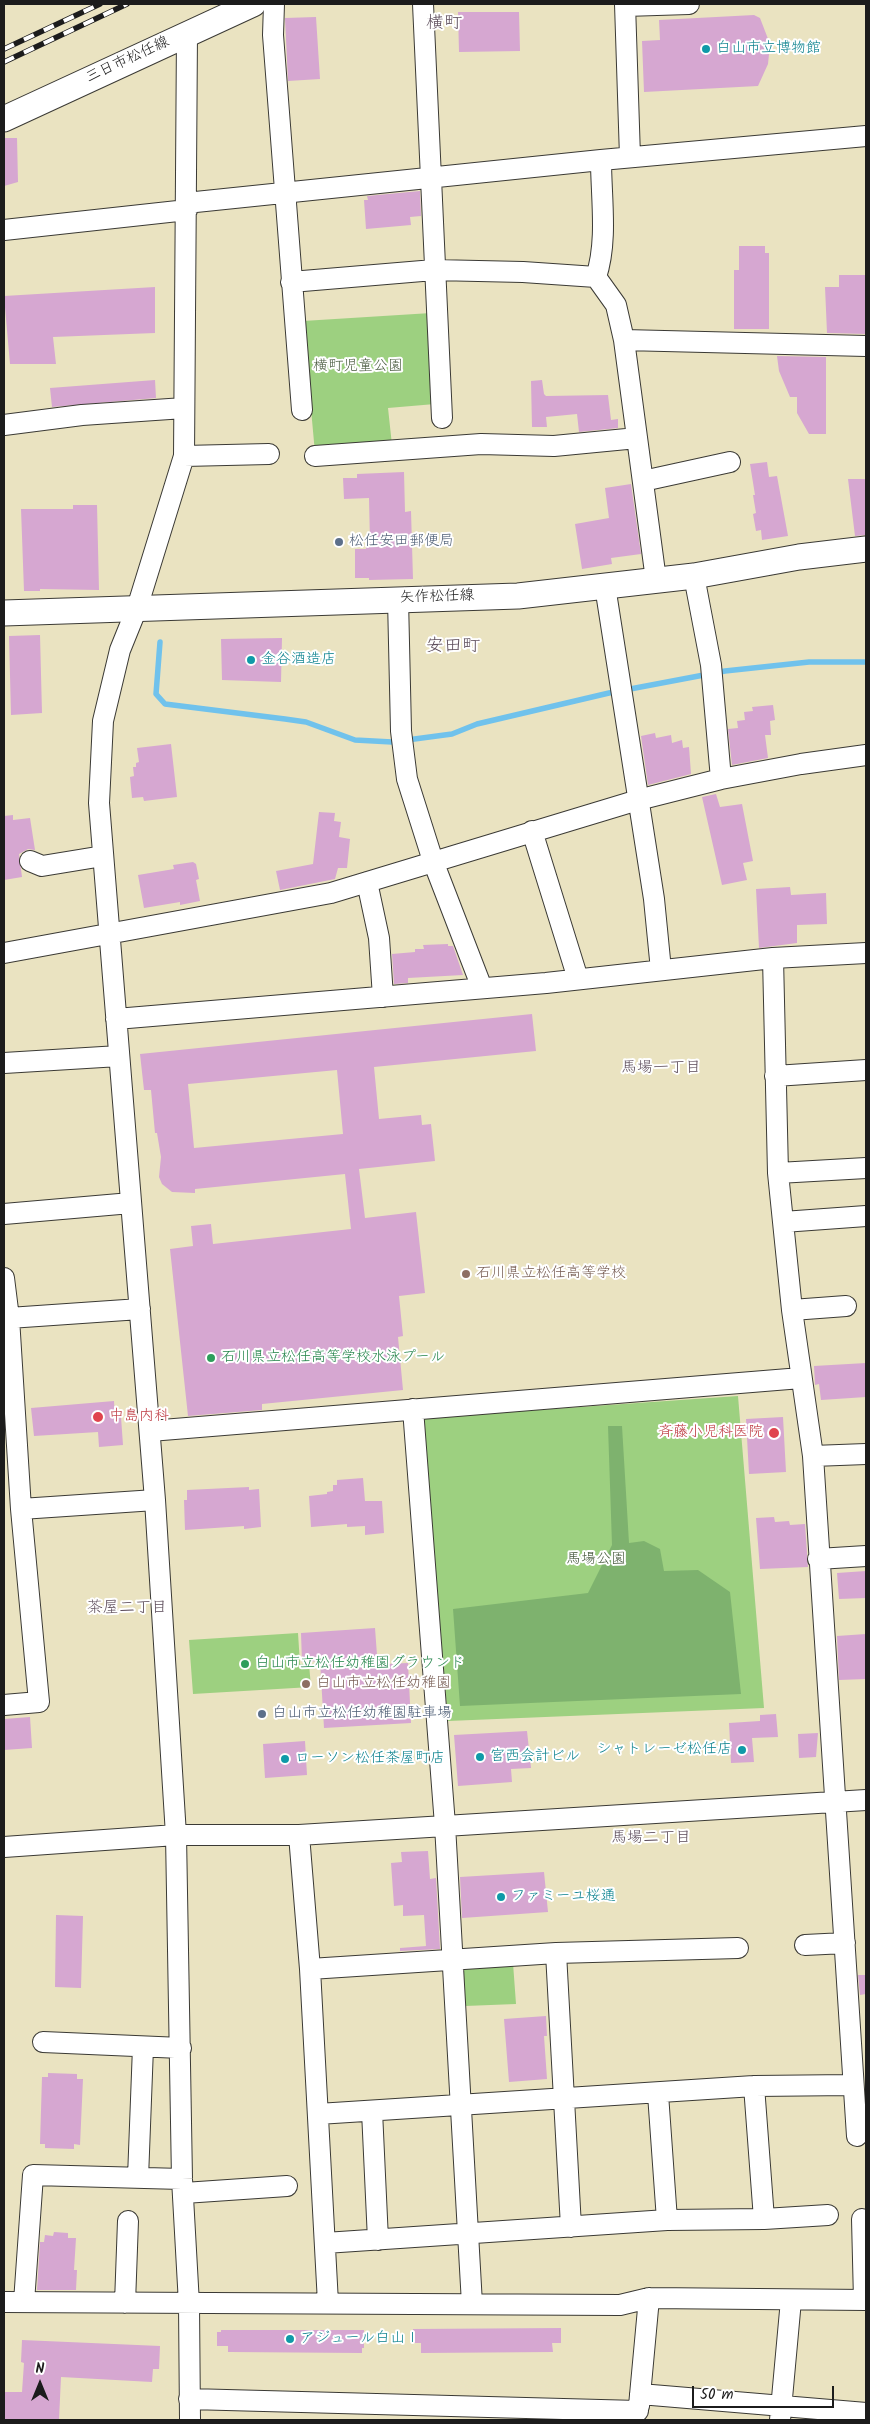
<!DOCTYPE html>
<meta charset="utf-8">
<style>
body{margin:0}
#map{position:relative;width:870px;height:2424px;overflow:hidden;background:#eae3c1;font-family:Kalam,sans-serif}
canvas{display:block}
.frame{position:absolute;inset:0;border:5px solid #1c1c1c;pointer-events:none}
.north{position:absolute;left:15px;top:2359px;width:50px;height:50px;-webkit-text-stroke:4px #fff;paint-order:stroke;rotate:0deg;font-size:14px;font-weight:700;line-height:20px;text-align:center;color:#1c1c1c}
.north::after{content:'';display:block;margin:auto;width:18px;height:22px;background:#1c1c1c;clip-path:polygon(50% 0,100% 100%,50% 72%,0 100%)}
.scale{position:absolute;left:692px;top:2386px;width:142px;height:22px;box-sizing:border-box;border:2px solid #1c1c1c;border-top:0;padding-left:6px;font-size:15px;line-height:18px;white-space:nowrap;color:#1c1c1c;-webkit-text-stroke:4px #fff;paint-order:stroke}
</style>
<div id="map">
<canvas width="870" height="2424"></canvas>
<div class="frame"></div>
<div class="north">N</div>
<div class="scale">50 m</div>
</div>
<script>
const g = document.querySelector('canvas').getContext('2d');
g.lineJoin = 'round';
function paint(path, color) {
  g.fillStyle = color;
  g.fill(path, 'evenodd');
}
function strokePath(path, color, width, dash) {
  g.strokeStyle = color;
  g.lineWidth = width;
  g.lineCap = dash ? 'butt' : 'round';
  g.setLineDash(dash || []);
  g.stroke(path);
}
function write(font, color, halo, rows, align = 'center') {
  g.font = font + ' Kalam,"Klee One",sans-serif';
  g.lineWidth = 4;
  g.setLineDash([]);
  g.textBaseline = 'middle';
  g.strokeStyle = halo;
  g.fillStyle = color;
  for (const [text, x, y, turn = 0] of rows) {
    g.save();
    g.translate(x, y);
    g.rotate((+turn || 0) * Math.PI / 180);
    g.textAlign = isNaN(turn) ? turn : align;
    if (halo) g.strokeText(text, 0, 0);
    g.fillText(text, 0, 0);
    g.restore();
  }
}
paint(new Path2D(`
 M431,313L435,404L388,408L392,445L315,453L303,321Z
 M738,1396L764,1708L448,1721L422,1418Z
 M298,1633L300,1664H309L311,1687L193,1694L189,1640Z
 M513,1963L516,2004L465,2006L463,1966Z`), '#9dd080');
paint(new Path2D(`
 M608,1426H622L629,1543L644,1541L660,1549L664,1571L698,1570L730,1592L741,1694L460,1706L453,1609L588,1593L612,1545Z`), '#7eb26e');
strokePath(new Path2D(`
 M160,642L156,694L165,704L285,719L306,722L355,740L392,742L452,734L477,724L609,693L725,671L809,662H866`), '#70c2ec', 5.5);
paint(new Path2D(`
 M458,12H519L520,51L459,52Z
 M754,15L760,18L770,44L768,64L758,86L644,92L642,41L660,40L659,20Z
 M316,17L320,79L288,81L285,18Z
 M4,138H17L18,182L4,186Z
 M420,191L421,216L410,217L411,225L366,229L364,200H368L367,196Z
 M739,246H765V253H769V329H734V270H739Z
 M839,275H866V334L827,333L825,287H839Z
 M155,287V333L53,337L56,364H10L4,296Z
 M777,356L826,357V434H809L797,413V397H790L779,371Z
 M155,380L156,398L52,407L50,388Z
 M542,380L544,394L546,396L608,395L611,420L618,419V428L579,432L577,414L546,417L547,427H532L531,381Z
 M767,462L769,477L777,476L788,536L762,540L761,530L756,531L753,514L756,513L753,495H755L750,464Z
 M404,472L405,512L411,511L413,579L369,580V578H355V549H366V543H370L369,498L344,499L343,478H357V474Z
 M848,479H866V535L855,536Z
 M631,484L641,554L611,558L612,564L582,569L575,524L609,518L605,488Z
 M73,505H97L99,590L40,589V591H24L21,509H73Z
 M40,635L42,713L11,715L9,636Z
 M282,638L281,682L222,680L221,639Z
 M773,705L775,720L770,721L771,735H765L768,758L732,765L728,729L738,728L737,721L745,720L744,712L753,711L752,707Z
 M655,733L656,738L671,735L672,743L682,740L683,748L689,747L691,774L648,785L641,736Z
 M171,744L177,797L144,801L143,797L132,798L130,777L134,776L133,767H136V763L139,762L137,748Z
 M716,794L720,807L742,804L753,861L743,863L747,880L722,885L702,797Z
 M319,812L335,813L334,821L341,822L339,837L350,839L347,868H338L335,879L280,890L276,871L313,864Z
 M13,815V820L30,818L35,850L28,849L19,854L22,877L4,880V816Z
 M193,862L196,864L199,879L196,880L200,901L180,905V902L144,908L138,875L174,869L173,865Z
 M790,887L791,895L826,893L827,924L797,925V943L759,948L756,889Z
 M448,944V946H453L463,975L408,978V983L394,984L392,954L415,952V949H424L423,945Z
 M532,1014L536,1051L374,1067L379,1119L421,1115L422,1125L431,1124L435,1161L359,1169L365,1218L416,1212L425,1293L399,1296L403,1336L398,1337L403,1390L262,1404V1410L188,1416L170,1249L193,1246L191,1226L211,1224L213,1244L351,1229L345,1174L195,1189V1193L172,1192L162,1184L159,1177L161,1157L157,1133H155L151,1090H144L140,1054ZM337,1070L343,1134L194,1148L188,1084Z
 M866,1363V1397L821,1400L819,1384L815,1385L814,1366Z
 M114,1401L115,1418L121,1417L123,1445L99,1447L98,1432L34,1436L31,1408Z
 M783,1417L786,1472L749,1474L746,1419Z
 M363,1478L365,1501H382L384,1533L365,1535V1526L347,1527V1524L311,1527L309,1496L327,1494V1492L333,1491V1485H337V1480Z
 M249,1487V1490L259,1489L261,1527L244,1529V1526L185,1530L184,1500H187V1490Z
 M774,1517L775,1522L789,1521L790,1525L805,1524L808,1567L760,1569L756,1518Z
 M866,1571V1598L839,1599L837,1573Z
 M375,1628L377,1655H385V1664L408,1663L411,1723L324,1728L320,1661L302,1662L301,1633Z
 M866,1634V1679L839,1680L837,1636Z
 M776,1714L778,1737L752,1738L754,1762L731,1763L729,1723L760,1721V1715Z
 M30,1717L32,1748L4,1750V1719Z
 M527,1731L531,1768L511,1769L512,1782L458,1786L454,1735Z
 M818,1733L816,1757L799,1758L798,1734Z
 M305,1741L307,1775L265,1778L263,1744Z
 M428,1851L430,1879L436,1878L440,1949L400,1951V1948L426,1946L424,1915L403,1916V1905L394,1906L391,1863L402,1862L401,1852Z
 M544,1872L548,1912L462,1918L460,1877Z
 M56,1915L83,1916L81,1988L55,1987Z
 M858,1975H866V1994L860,1995Z
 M546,2016L547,2036H544L547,2079L509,2082L504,2019Z
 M48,2073L77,2074V2079H83L80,2145L74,2144V2149L45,2148V2144H40L42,2077H48Z
 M54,2232L68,2233V2238H76L74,2270H77L76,2290H37L40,2242H44L45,2235L53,2236Z
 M561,2328V2343H552L553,2352L421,2353V2343H413V2329Z
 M221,2330H364V2348H362V2353L230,2352H228V2346H217V2332H221Z
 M22,2340L160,2346L159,2369H153L152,2382L61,2377L59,2420H4V2392H22L24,2363L21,2362Z`), '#d6a7d1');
const minor = new Path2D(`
 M274,4L273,35L302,410
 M423,4L442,418
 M625,4L630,157
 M625,6L689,4
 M187,33L184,456L137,608L120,650L103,721L99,803L155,1500L176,1835L182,2179L189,2304L190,2420
 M186,203L601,160L866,136
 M4,230L187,210
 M596,277C608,241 601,197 601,160
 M291,282L434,270L523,272L596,277L616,305L624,340L656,580
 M624,340L866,346
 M4,425L82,415L184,408
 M184,456L269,454
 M315,456L481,444L554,446L637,438
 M643,481L730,462
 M694,576L711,665L721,779
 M605,586L654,899L661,970
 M398,599L401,731L407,779L433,861L482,988
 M532,831L578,979
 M30,861L42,866L103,856
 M367,882L379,938L383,997
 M4,953L331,893L638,800L721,779L801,764L866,755
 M773,958L778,1173L792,1310L813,1456L857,2136
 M116,1019L546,983L773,958L866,953
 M4,1063L119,1056
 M775,1076L866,1070
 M778,1173L866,1168
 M4,1214L131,1203
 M783,1222L866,1216
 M4,1278L9,1318L21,1509L39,1702L4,1705
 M792,1310L846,1306
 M9,1318L140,1309
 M413,1409L445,1825L472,2304
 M150,1431L801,1378
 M813,1456L866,1454
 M21,1509L155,1500
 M818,1559L866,1556
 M299,1835L310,1969L328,2303
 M4,1847L176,1835H299L866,1800
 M805,1945L845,1943
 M556,1953L571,2227
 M310,1969L556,1953L738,1948
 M43,2042L181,2048
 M658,2094L667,2220
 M372,2111L378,2240
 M318,2114L754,2086L852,2085
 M138,2178L143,2047
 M184,2193L287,2186
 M764,2219L828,2215
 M862,2219L864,2300
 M325,2243L667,2220L764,2219L754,2086
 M4,2302L620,2305L649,2298L866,2300
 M24,2302L33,2175L182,2179
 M125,2303L128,2221
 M640,2394L866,2413
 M189,2399L638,2411
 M639,2406L649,2298
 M780,2420L791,2300`);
const major = new Path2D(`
 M4,119L253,4
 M4,613L518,596L694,576L799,557L866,549`);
strokePath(minor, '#3b3a35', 22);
strokePath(major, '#3b3a35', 27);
strokePath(minor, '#fff', 20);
strokePath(major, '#fff', 25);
const rail = new Path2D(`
 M4,49L100,4
 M4,62L127,4`);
strokePath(rail, '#1c1c1c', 5.5);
strokePath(rail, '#fff', 4, [11]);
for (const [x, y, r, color] of [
 [706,49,5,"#0f9aa8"],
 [339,542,5,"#5c6f8a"],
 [251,660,5,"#0f9aa8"],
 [466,1274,5,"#8d6e63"],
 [211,1358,5,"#2e9e5b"],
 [98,1417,6,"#e0444e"],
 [774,1433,6,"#e0444e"],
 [245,1664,5,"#2e9e5b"],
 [306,1684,5,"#8d6e63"],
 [262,1714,5,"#5c6f8a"],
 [742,1750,5,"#0f9aa8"],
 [480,1757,5,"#0f9aa8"],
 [285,1759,5,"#0f9aa8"],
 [501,1897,5,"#0f9aa8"],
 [290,2339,5,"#0f9aa8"]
]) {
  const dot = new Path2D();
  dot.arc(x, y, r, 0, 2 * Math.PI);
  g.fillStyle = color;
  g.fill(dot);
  strokePath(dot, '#fff', 2);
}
write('15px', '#0d838f', '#fff', [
 ["白山市立博物館",716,49],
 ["金谷酒造店",261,660],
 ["シャトレーゼ松任店",732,1750,"right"],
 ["宮西会計ビル",490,1757],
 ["ローソン松任茶屋町店",295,1759],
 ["ファミーユ桜通",511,1897],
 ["アジュール白山Ⅰ",300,2339]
], 'left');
write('15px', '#1c1c1c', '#fff', [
 ["三日市松任線",128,61,-25],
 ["矢作松任線",437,598,-2]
]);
write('15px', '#495b3f', '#fff', [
 ["横町児童公園",358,367],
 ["馬場公園",596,1560]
]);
write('15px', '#4e5e75', '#fff', [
 ["松任安田郵便局",349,542],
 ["白山市立松任幼稚園駐車場",272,1714]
], 'left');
write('15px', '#785e54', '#fff', [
 ["石川県立松任高等学校",476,1274],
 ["白山市立松任幼稚園",316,1684]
], 'left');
write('15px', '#27864d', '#fff', [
 ["石川県立松任高等学校水泳プール",221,1358],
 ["白山市立松任幼稚園グラウンド",255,1664]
], 'left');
write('15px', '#be3a42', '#fff', [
 ["中島内科",109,1417],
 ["斉藤小児科医院",763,1433,"right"]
], 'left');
write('16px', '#5d4d5b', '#fff', [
 ["馬場一丁目",661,1069],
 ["茶屋二丁目",127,1609],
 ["馬場二丁目",651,1839]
]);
write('18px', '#5d4d5b', '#fff', [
 ["横町",444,25],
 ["安田町",453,648]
]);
</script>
